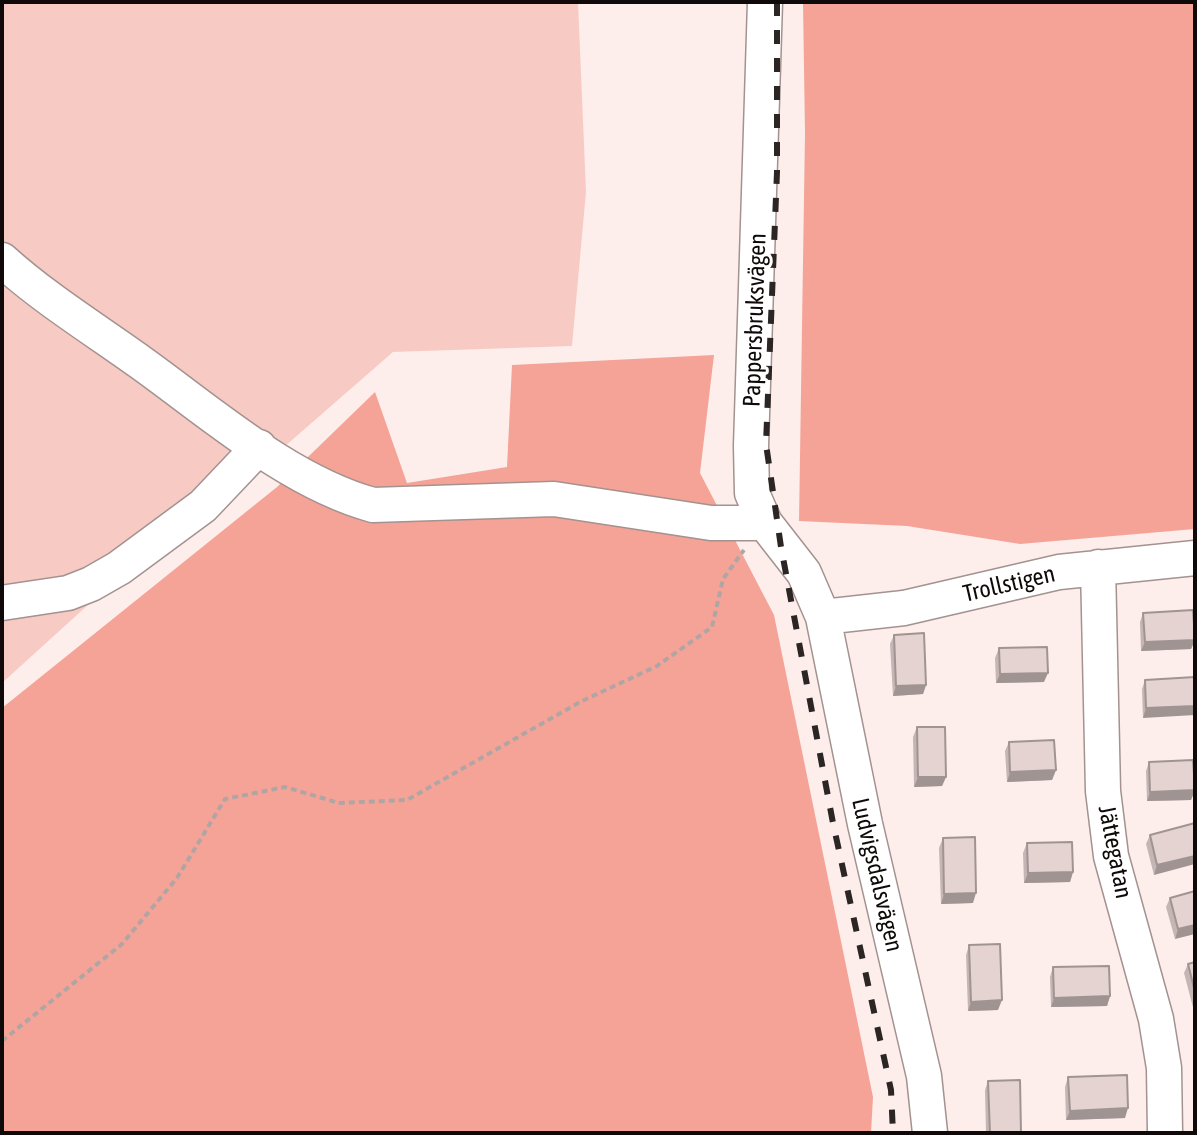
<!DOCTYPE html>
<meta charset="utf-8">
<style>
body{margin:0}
#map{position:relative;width:1197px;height:1135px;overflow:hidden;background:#fdeeec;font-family:"Asap Condensed",sans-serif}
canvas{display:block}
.frame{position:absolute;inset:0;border:4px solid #0f0a09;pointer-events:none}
</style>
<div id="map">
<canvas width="1197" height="1135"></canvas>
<div class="frame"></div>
</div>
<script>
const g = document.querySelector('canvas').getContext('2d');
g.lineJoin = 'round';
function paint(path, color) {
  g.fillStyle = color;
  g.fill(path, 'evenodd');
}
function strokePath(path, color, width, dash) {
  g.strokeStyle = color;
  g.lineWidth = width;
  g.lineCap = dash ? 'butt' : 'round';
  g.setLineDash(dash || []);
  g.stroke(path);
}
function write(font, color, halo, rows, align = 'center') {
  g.font = font + ' "Asap Condensed",sans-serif';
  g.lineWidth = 6;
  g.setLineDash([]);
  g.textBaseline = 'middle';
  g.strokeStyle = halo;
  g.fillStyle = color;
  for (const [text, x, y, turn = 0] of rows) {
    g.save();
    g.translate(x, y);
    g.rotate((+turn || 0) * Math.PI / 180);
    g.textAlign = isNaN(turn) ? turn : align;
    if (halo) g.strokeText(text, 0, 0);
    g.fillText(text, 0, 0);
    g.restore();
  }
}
paint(new Path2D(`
 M2,2H578L586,192L572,346L393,352L198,522L89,604L2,683Z`), '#f7cbc4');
paint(new Path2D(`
 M803,2H1195V529L1020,544L907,526L799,521L805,133Z
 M714,355L700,473L774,615L873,1097L871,1133H2V708L277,487L375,392L407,483L507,467L512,365Z`), '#f5a397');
const minor = new Path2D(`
 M765,2L751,446L752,493L765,523L804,573L823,617L865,824L924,1076L930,1133
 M2,260C44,298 94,329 140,362C210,412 289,482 373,505L554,499L711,523H765
 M1098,567L1103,791L1111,856L1156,1019L1164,1068L1165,1133
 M2,603L68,593L91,584L119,568L203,506L259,447
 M823,617L904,608L1059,572L1195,558`);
strokePath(minor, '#a39290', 37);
strokePath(new Path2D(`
 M2,1041L122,944L177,878L225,799L285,787L339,803L407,800L580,702L657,666L712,627L723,579L744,550`), '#b1a5a4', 4, [6, 4]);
strokePath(minor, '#fff', 34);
strokePath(new Path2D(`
 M777,2V172L766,444L781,547L833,823L891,1090L893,1133`), '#2b2524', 6, [14, 14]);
paint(new Path2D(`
 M1143,613L1195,640L1191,649L1141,651L1140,622Z
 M894,635L926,685L923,694L893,696L890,644Z
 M999,648L1044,682L996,683L995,658Z
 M1195,677L1143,718L1142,689L1145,680Z
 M917,727L946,777L942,786L914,787L913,737Z
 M1009,742L1056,770L1052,780L1007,782L1005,751Z
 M1149,762L1195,790L1191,800L1147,801L1146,771Z
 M1195,823L1154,875L1146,844L1150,835Z
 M943,838L973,903L941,904L939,848Z
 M1027,843L1073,872L1070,882L1024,883L1023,853Z
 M1195,891L1175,939L1166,907L1170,898Z
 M969,945L998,1010L968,1011L966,955Z
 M1195,962V1015L1184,973L1188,964Z
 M1053,967L1110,996L1107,1006L1051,1007L1050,977Z
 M1068,1077L1125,1118L1066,1120L1065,1087Z
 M988,1081L1021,1133H986L985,1090Z`), '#c5b5b4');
paint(new Path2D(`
 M1195,640L1191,649L1141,651L1145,642Z
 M1048,673L1044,682L996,683L1000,674Z
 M926,685L923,694L893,696L896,686Z
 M1195,706V715L1143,718L1146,708Z
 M1056,770L1052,780L1007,782L1010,772Z
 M918,777H946L942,786L914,787Z
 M1195,790L1191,800L1147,801L1150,792Z
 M1195,856V864L1154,875L1157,865Z
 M1073,872L1070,882L1024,883L1028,873Z
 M976,893L973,903L941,904L944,894Z
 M1195,925V934L1175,939L1178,929Z
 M1110,996L1107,1006L1051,1007L1054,998Z
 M1002,1000L998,1010L968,1011L971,1002Z
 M1128,1108L1125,1118L1066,1120L1070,1111Z`), '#a09492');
const building = new Path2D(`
 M1193,610L1195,640L1145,642L1143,613Z
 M924,633L926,685L896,686L894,635Z
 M1047,647L1048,673L1000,674L999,648Z
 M1195,677V706L1146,708L1145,680Z
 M917,727H945L946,777H918Z
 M1054,740L1056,770L1010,772L1009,742Z
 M1193,760L1195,790L1150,792L1149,762Z
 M1195,823V856L1157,865L1150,835Z
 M975,837L976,893L944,894L943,838Z
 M1072,842L1073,872L1028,873L1027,843Z
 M1195,891V925L1178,929L1170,898Z
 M1000,944L1002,1000L971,1002L969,945Z
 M1195,962V992L1188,964Z
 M1109,966L1110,996L1054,998L1053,967Z
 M1127,1075L1128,1108L1070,1111L1068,1077Z
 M1020,1080L1021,1133H990L988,1081Z`);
paint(building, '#e5d3d1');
strokePath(building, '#a09492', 2);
write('24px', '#0f0a09', '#fff', [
 ["Pappersbruksvägen",755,320,-88],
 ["Trollstigen",1009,584,-13],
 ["Jättegatan",1115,852,79],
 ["Ludvigsdalsvägen",877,875,77]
]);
</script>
